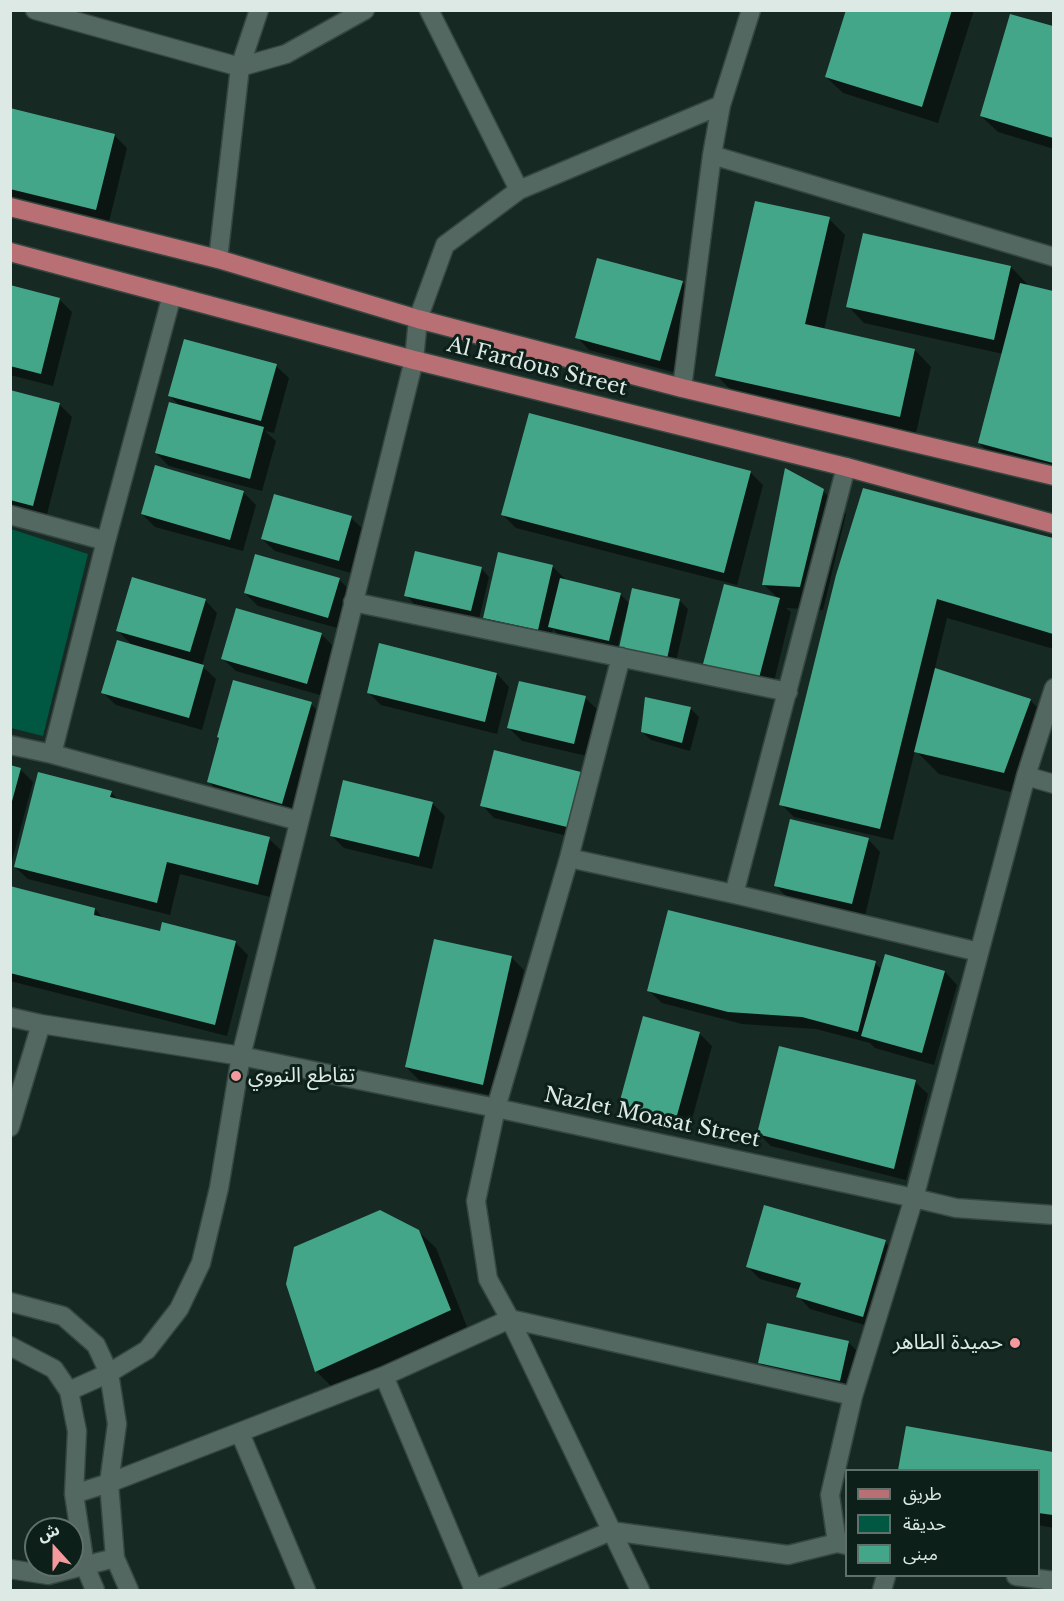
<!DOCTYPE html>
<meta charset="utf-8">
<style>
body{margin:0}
#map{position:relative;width:1064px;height:1601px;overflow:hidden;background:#162923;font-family:"Libre Baskerville","Noto Sans Arabic",serif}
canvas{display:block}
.frame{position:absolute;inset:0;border:12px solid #dde9e4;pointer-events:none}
.legend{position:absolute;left:845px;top:1469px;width:195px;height:108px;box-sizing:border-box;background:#0c2019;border:2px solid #60706a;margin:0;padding:8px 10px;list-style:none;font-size:18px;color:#dde9e4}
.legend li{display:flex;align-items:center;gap:12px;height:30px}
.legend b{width:30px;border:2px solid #60706a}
.north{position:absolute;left:24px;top:1517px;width:60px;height:60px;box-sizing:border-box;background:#0c2019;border:2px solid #60706a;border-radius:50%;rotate:339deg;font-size:16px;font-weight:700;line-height:24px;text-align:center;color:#dde9e4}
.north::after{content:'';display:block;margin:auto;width:21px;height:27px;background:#f49a9f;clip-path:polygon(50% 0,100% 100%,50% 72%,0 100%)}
</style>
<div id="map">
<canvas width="1064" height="1601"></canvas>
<div class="frame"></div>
<ul class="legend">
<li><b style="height:8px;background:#b97075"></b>طريق</li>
<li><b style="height:16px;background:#005742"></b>حديقة</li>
<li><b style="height:16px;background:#43a689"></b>مبنى</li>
</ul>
<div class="north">ش</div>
</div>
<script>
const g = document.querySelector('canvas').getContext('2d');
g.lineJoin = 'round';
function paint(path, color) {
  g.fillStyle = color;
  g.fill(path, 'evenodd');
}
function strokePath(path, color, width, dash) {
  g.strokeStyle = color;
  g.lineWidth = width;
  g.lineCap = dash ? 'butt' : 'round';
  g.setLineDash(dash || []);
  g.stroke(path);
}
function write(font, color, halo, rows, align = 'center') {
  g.font = font + ' "Libre Baskerville","Noto Sans Arabic",serif';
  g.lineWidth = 6;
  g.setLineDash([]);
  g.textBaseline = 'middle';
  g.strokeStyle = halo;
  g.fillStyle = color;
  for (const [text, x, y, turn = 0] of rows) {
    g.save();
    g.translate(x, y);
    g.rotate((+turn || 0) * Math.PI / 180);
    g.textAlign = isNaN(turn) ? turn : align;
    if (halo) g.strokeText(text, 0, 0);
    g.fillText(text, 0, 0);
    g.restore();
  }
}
paint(new Path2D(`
 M11,529L88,554L43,736L11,728Z`), '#005742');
paint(new Path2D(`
 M847,10H974L938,123L843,93L826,77Z
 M1011,15L1054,28V149L998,132L981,116Z
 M10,110L115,136L127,148L109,222L10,197Z
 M829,219L845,235L824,330L915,350L931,367L916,433L733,392L716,375Z
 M1011,267L1027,284V286L1054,293V475L996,460L979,443L1003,354L864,323L848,306Z
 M682,282L694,295L673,372L589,350L577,337Z
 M10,287L60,300L72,312L53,386L10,375Z
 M276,366L289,378L274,433L265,431L276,441L262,491L169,466L156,453L181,407L170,396Z
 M10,392L59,404L72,417L46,518L10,509Z
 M751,473L763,485L737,585L516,528L503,515Z
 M864,490L1054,540V649L947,618L935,668V670L1031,701L1054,724L1027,796L939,774L915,750L893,840L794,817L781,804Z
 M823,491L846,514L823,610L786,608L791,612L772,690L717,676L705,663L725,586L780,600L764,585Z
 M243,492L256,505L243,551L155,527L142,514Z
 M351,518L364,530L351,573L275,551L262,539Z
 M552,566L565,579L564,581L620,594L630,604L679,600L688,609L675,666L626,622L624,621L617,649L558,635L553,629L550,642L497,630L484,617Z
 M481,568L489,577L479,619L414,604L406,595Z
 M339,579L351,592L341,629L258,606L245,593Z
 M205,600L217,613L202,666L216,679L202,730L116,705L103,693L134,647L118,631Z
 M321,634L334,647L320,695L236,671L223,659Z
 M497,674L509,687L497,734L381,705L368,692Z
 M585,698L598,710L587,756L522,741L509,728Z
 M311,704L323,716L295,815L221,794L208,781L221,739Z
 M690,708L699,717L690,751L651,740L642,732Z
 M10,767L20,769L33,782L10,868Z
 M580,773L593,786L580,839L494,818L482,805Z
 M111,792L119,801L269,839L282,851L270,897L180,874L170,915L28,879L15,867Z
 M432,803L445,816L432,869L344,848L331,835Z
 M868,839L880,852L865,916L788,898L775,885Z
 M10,888L95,909L104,919L161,933L236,943L248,955L227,1036L10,981Z
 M511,957L524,970L495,1096L419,1080L406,1067Z
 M875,963L882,970L945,972L957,985L934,1065L875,1048L870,1043L816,1029L742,1024L662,1003L649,991Z
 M699,1033L712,1046L689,1130L633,1116L621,1103Z
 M915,1082L928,1094L906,1180L771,1146L758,1133Z
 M418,1231L436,1248L467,1327L333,1388L316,1371Z
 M885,1242L897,1254L875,1328L810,1309L798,1296L800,1290L760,1279L747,1266Z
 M848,1342L861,1355L852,1393L772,1376L760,1363Z
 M907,1428L1054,1453V1528L1038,1525V1470H899Z`), '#0007');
paint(new Path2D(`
 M846,10H952L922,107L825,77Z
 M1010,14L1053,26V138L980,116Z
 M10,108L115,134L96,210L10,189Z
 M755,201L830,217L805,324L915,349L900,417L715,376Z
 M863,233L1011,266L994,340L846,307Z
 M597,258L683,281L660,361L575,338Z
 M1020,283L1053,291V463L978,443Z
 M10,285L60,298L41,374L10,366Z
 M184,339L277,364L261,421L168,396Z
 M10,390L60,403L33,506L10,500Z
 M169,402L264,427L250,479L155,453Z
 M529,413L751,471L724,573L501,515Z
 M155,465L244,491L230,540L141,514Z
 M785,468L824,489L800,587L762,585Z
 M863,488L1053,538V634L937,599L880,829L779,805L836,575Z
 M274,494L352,516L339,561L261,539Z
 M415,551L482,567L471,611L404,596Z
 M498,552L553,565L538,630L483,618Z
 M255,554L340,578L328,618L244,593Z
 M132,577L206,599L190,652L116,631Z
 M560,578L621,593L609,641L548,627Z
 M724,584L780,598L759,678L703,664Z
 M632,588L680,599L667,659L619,648Z
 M236,608L322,633L307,684L221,659Z
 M117,640L204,665L189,718L101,693Z
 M379,643L497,673L485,722L367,693Z
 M935,668L1031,699L1004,773L914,752Z
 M233,680L312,702L282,804L207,782L219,738L217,737Z
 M519,681L586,696L574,744L507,728Z
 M645,697L691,707L682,743L641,732Z
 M494,750L581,772L567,827L480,806Z
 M10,765L21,768L11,805H10Z
 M38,772L112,791L110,797L270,837L258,885L167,862L157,903L14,867Z
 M343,780L433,802L419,857L330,836Z
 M790,819L869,838L852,904L774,886Z
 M10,886L95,908L94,915L160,931L162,922L236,941L215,1025L10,973Z
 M668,910L876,961L858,1032L802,1017L728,1012L647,991Z
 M434,939L512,956L483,1085L405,1067Z
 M885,954L945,971L922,1053L861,1036Z
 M643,1016L700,1032L676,1119L619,1104Z
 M779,1046L916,1080L894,1169L757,1134Z
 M764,1205L886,1240L863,1317L796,1297L801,1283L746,1267Z
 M380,1210L419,1230L451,1310L315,1372L286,1284L294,1247Z
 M767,1323L849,1341L840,1381L758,1363Z
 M906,1426L1053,1452V1515L1038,1513V1470H898Z`), '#43a689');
const minor = new Path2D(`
 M35,10L240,67L286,54L365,10
 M429,10L519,190
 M712,155L1054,257
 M218,259L240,67L259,10
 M682,388L712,155L721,105L751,10
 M10,515L106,541
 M353,602L788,692
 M621,657L569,858L496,1108L476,1201L488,1279L510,1319L640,1590
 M10,745L52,754L299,821
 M52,754L106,541L172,295
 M1026,776L1054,784
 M569,858L734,894L979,952
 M734,894L846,467
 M10,1017L41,1024L241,1056L496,1108L914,1198L956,1208L1054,1215
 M10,1127L41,1024
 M10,1302L63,1316L96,1345L109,1373L117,1424L109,1483L115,1558L129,1590
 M10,1346L54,1369L69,1391L77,1431L74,1494L85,1566L95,1590
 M384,1376L474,1590
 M69,1391L109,1373L147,1350L179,1309L201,1263L219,1188L241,1056L414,360L418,319L445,245L519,190L721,105
 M240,1433L306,1590
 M74,1494L109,1483L384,1376L510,1319L853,1396
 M846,1545L837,1543L830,1495L853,1396L914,1198L1026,776L1054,688
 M10,1569L48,1575L115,1558
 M1016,1576L1054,1581
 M472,1590L611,1531L788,1555L837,1543
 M882,1590L886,1576`);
const major = new Path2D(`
 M10,207L218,259L418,319L682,388L1054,476
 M10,252L414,360L846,467L1054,524`);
strokePath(minor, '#364640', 21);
strokePath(major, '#364640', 21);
strokePath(minor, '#526860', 18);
strokePath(major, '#b97075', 18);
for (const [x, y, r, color] of [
 [236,1076,6,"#f49a9f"],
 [1015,1343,6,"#f49a9f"]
]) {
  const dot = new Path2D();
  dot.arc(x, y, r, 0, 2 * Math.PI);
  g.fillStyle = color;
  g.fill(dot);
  strokePath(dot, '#0c2019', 2);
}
write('21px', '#dde9e4', '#0c2019', [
 ["Al Fardous Street",537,367,14],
 ["Nazlet Moasat Street",652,1118,12]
]);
write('21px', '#dde9e4', '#0c2019', [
 ["تقاطع النووي",248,1076],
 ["حميدة الطاهر",1003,1343,"right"]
], 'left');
</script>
